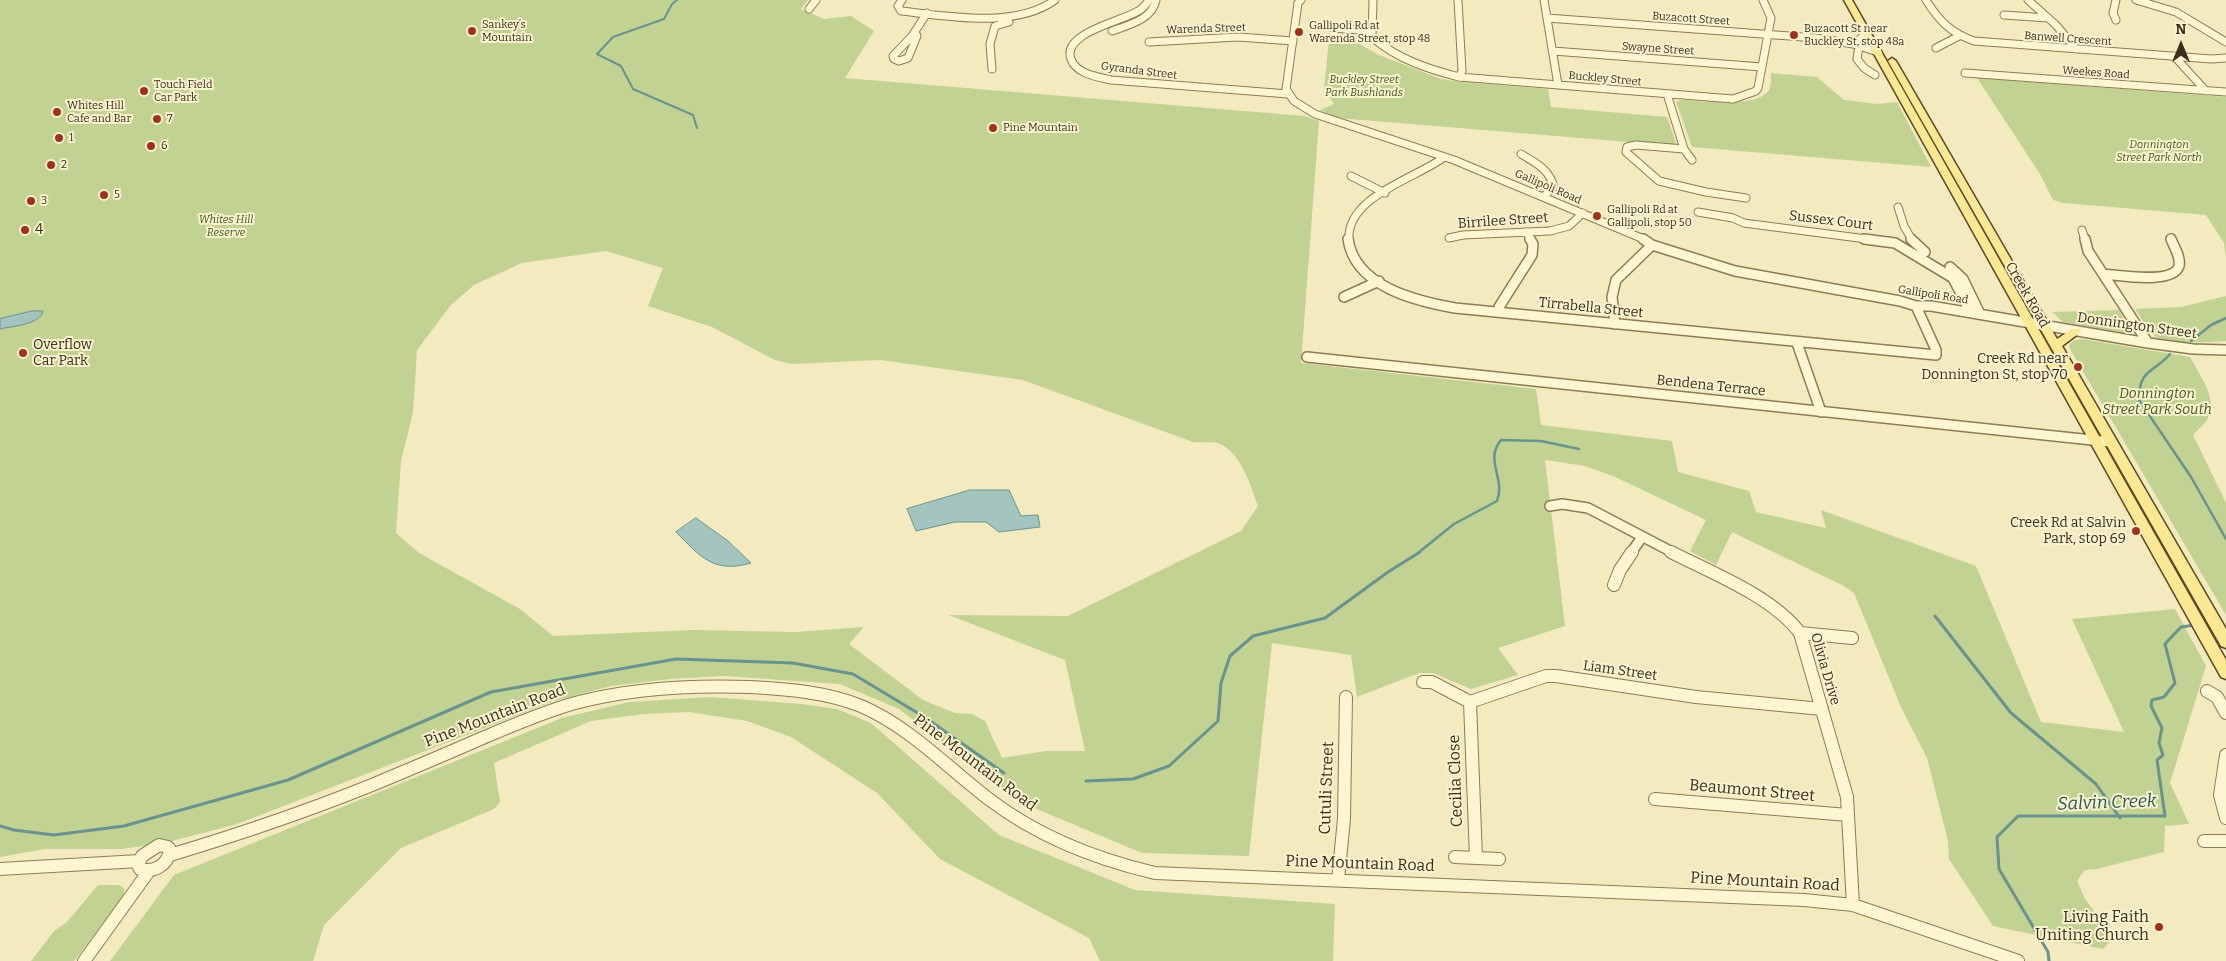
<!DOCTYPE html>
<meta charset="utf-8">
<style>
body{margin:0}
#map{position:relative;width:2226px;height:961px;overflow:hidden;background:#f3eabf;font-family:Bitter,serif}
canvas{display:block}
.north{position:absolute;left:2156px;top:20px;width:50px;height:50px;-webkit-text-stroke:4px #f9f3d0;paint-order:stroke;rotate:0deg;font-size:14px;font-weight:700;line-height:20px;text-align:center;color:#3b2f1b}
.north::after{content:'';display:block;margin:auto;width:18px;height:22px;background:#3b2f1b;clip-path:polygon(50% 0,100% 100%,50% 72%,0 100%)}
</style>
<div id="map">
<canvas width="2226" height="961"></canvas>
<div class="north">N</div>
</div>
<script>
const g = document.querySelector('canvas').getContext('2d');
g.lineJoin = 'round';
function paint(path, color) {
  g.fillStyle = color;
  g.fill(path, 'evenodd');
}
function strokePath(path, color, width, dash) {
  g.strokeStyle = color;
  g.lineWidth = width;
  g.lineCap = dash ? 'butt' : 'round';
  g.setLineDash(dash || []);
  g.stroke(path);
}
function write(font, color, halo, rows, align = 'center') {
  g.font = font + ' Bitter,serif';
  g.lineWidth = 4;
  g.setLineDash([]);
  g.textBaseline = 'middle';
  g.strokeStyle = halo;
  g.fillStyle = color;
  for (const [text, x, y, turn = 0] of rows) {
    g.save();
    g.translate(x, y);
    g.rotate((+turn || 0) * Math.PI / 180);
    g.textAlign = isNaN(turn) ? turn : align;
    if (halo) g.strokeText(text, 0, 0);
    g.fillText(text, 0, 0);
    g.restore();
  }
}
paint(new Path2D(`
 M0,0H808L801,9L824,19L851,16L874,31L845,78L1304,116L1319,121L1301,363L1536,389L1541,425L1672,441L1678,472L1749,491L1756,512L1826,528L1821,510L1976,566L2041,722L2124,732L2072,619L2175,609L2206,666L2170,783L2189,824L2165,826L2164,852L2097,869L2085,870L2077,881L2085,899L2114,937L2103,949L1993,926L1949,859L1948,841L1927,758L1901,707L1854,593L1844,586L1732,532L1716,565L1690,551L1706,520L1613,476L1585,466L1545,460L1565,626L1498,648L1518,675L1471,689L1433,673H1419L1357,697L1351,655L1272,643L1249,856L1142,853L1015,800L899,709L840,684L724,676L670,679L611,686L554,701L237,824L164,843L121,849H45L0,857ZM606,251L663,268L648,306L712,327L775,360L791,364L880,360L1023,380L1193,442C1200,443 1213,441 1220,444C1242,454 1250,485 1258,506L1241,531L1068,616L949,615L1065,660L1085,751H1046L1002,758L985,721L972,714L955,713L923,700L849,644L864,627L795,632L693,630L553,636L520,609L419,553L396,533L401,461L413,413L417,350L451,305L474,285L522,263Z
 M1329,39L1358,41L1363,46L1379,55L1441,79L1461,82L1548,89L1551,107L1667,117L1677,146L1338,118L1320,110L1334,104L1324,89Z
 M1771,73L1817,77L1844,100L1877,104L1897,102L1931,167L1692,147L1676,101L1684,100C1701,101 1762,109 1770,88C1771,84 1771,77 1771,73Z
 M1977,78L2226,97V258L2224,243L2206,215L2064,203L2053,200L2040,174Z
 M2226,296V341C2210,342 2165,345 2153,335C2146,328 2141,317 2135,309L2181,307Z
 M2119,310L2131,330L2130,332L2124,333L2063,322L2052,312Z
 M2082,339L2190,357C2199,374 2218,398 2208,418C2205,424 2197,430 2193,435L2226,503V615L2071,351L2069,345L2073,341Z
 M710,697L801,704L837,709L871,723L999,835L1135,890L1335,904L1333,961H1100L1089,938L940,859L877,793L791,737L747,721L689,712L644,714L591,721L494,763L500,802L494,809L401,848L324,925L313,961H110L174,875L562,718L629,702Z
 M98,885H119L124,888V897L74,961H31L54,931L67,922Z`), '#c2d292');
const water = new Path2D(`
 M32,311H43C40,325 12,326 0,329V319Z
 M970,490H1009L1021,516L1038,515L1040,527L999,532L986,522H955L916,531L907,509Z
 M696,518L728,541L751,563C713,574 700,556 676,532Z`);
paint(water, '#a3c4bf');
strokePath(water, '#69938f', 1);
strokePath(new Path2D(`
 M677,0L672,4L664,19L613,37L597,54L621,66L633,89L693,115L697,128`), '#69938f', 2);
strokePath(new Path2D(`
 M2191,341L2211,325L2226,318
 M2170,354C2154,373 2139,368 2139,400L2191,477L2226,539
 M1418,553L1454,524L1497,501C1506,479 1484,460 1501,440L1541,441L1579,449`), '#69938f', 2.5);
strokePath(new Path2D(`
 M1935,616L2011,713L2096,784L2120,818
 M1086,781L1133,779L1169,766L1218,721L1221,683L1230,656L1253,636L1325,618L1388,572L1420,552
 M0,826L14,830L54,835L124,826L288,780L491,692L676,659L793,663L853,674L926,718L1004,773
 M2049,961L2048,952L1999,869L1997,837L2018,816H2165L2157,760L2163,755L2159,743L2162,728L2151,706L2152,700L2164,697L2175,683L2165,644L2181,627L2195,625`), '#69938f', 3);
const minorFar2 = new Path2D(`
 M902,0L898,6L901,11C948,16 1015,29 1055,0
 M1149,0C1146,4 1143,9 1138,11C1123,21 1061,33 1071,59C1076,74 1098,77 1111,80L1288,94
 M1301,0L1298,3L1286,89L1294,101L1315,114L1454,160L1646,240
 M1373,0L1372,37C1397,59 1428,69 1459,77L1733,99L1756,91L1758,88L1771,18L1763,0
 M1458,0L1462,71L1459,77
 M1544,0L1558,85
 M1926,0C1939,21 1951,33 1974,41L2211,59L2226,58
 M2028,0L2056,25L2076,49
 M2116,0L2113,13L2116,20
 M2136,0L2176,12L2226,42
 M809,9L816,0
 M2004,15L2048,18
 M1547,18L1816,38L1853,44L1878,52
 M1333,28L1372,31
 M1112,31C1128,25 1152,20 1156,0
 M915,32L917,36L908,58L899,61L894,59L893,56L912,36L927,13
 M1867,33L1860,39L1857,59L1864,68L1875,75
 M1149,42L1238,37L1293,41
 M1936,48L1959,36
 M1553,51L1762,67
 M2174,56L2206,91
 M992,69L990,44L995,26L1009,22
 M1965,73L2226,92
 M1667,94L1684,149L1692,160
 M1684,149L1636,145L1627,147L1626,152L1659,181L1706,192L1746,198
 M1521,154C1536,163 1549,169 1554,187L1543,197
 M1351,176L1385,193
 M1898,207L1904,226L1912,240
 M1698,212L1733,218L1744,223L1874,240
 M2082,230L2085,240
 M1526,232L1531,240
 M1449,238L1463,235L1550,231L1569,226L1583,213
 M2171,238L2172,240
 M1349,240C1346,197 1414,179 1443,158`);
const minorFar1 = new Path2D(`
 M1348,239C1355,287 1416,301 1455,308L1936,355V350L1916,306
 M1643,239L1652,245L1735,271L1900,301L1916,306H1931L2148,343L2193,349L2226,350
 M1864,239L1895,243L1953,278L1970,312
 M1911,239L1925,252
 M2085,239L2088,251L2148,343
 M1950,267L1963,279L1980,314
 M2103,274C2118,275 2173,285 2179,266C2181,257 2174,247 2171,239
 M1344,297L1379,281
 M1499,312V307L1532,255L1533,244L1530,239
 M1615,324L1612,297L1616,280L1652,245
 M1797,343L1821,412
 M1307,357L2111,442
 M1550,506L1562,504L1588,508L1674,553
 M1631,553L1642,537`);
const minor = new Path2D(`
 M1671,552C1712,573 1772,596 1800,633L1847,797L1853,905
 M1614,585L1620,570L1632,552
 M1800,633L1852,638
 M1423,682H1432L1470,702L1546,676H1556L1696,697L1822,709
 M2207,691L2217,697L2226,713
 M1470,702L1476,858
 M2226,755L2220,795L2226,818
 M1655,799L1848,815
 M2204,841H2226
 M159,845L168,847L170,850C168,865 154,873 140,869L138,865L142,856Z
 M170,855C240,834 305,812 372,785C408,770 444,755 480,739C511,726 543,712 575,703C632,688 692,685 750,687C787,689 826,692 861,706C910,727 948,768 990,800C1039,837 1095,859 1155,873L1804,900L1853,905L2018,961
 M1455,857L1499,859
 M0,869L139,861
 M1338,880L1344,819L1346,697
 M84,961L149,871`);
const major = new Path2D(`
 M1844,0H1852L2226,660V679L2221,677Z
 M1892,58L1896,61L2057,339L2072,329H2080L2082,331L2062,346L2226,629V648L2221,646L1888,61Z`);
strokePath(minorFar2, '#8e7b55', 9);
strokePath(minorFar1, '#8e7b55', 12);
strokePath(minor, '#8e7b55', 14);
strokePath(major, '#5b482a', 3);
strokePath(minorFar2, '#fcf6d3', 7);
strokePath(minorFar1, '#fcf6d3', 9);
strokePath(minor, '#fcf6d3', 12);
paint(major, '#fae992');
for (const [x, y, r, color] of [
 [472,31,5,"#a3301e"],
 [1299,32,5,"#a3301e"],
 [1794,35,5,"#a3301e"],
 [144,91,5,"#a3301e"],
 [57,112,5,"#a3301e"],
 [157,119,5,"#a3301e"],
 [993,128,5,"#a3301e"],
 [59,138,5,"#a3301e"],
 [151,146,5,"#a3301e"],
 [51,165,5,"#a3301e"],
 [104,195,5,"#a3301e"],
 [31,201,5,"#a3301e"],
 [1597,216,5,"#a3301e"],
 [25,230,5,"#a3301e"],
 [23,353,5,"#a3301e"],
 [2078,367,5,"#a3301e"],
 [2136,531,5,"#a3301e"],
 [2159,927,5,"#a3301e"]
]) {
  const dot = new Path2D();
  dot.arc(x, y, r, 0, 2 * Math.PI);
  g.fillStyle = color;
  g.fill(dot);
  strokePath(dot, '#f9f3d0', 2);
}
write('11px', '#3b2f1b', '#f9f3d0', [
 ["Buzacott Street",1691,19,4],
 ["Warenda Street",1206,29,-2],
 ["Banwell Crescent",2068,39,4],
 ["Swayne Street",1658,49,4],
 ["Gyranda Street",1139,71,7],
 ["Weekes Road",2096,73,4],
 ["Buckley Street",1605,79,5],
 ["Gallipoli Road",1548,187,23],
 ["Gallipoli Road",1933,295,9]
]);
write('11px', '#3b2f1b', '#f9f3d0', [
 ["Sankey’s",482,25],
 ["Mountain",482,38],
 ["Gallipoli Rd at",1309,26],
 ["Warenda Street, stop 48",1309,39],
 ["Buzacott St near",1804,29],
 ["Buckley St, stop 48a",1804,42],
 ["Touch Field",154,85],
 ["Car Park",154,98],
 ["Whites Hill",67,106],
 ["Cafe and Bar",67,119],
 ["7",167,119],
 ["Pine Mountain",1003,128],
 ["1",69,138],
 ["6",161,146],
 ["2",61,165],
 ["5",114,195],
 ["3",41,201],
 ["Gallipoli Rd at",1607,210],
 ["Gallipoli, stop 50",1607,223]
], 'left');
write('italic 11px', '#435a20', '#f9f3d0', [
 ["Buckley Street",1364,80],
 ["Park Bushlands",1364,93],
 ["Donnington",2159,145],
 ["Street Park North",2159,158],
 ["Whites Hill",226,220],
 ["Reserve",226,233]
]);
write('14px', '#3b2f1b', '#f9f3d0', [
 ["Birrilee Street",1503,221,-4],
 ["Sussex Court",1831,221,7],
 ["Creek Road",2027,295,60],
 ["Tirrabella Street",1591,308,6],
 ["Donnington Street",2137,326,8],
 ["Bendena Terrace",1711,386,6],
 ["Olivia Drive",1825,669,74],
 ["Liam Street",1620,671,8]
]);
write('14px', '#3b2f1b', '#f9f3d0', [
 ["4",35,230],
 ["Overflow",33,345],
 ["Car Park",33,361],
 ["Creek Rd near",2068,359,"right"],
 ["Donnington St, stop 70",2068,375,"right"],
 ["Creek Rd at Salvin",2126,523,"right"],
 ["Park, stop 69",2126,539,"right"]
], 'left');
write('italic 14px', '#435a20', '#f9f3d0', [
 ["Donnington",2157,394],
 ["Street Park South",2157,410]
]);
write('16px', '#3b2f1b', '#f9f3d0', [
 ["Pine Mountain Road",495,716,-21],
 ["Pine Mountain Road",975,763,37],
 ["Cecilia Close",1456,781,-92],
 ["Cutuli Street",1327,788,-88],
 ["Beaumont Street",1752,791,5],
 ["Pine Mountain Road",1360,864,2],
 ["Pine Mountain Road",1765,882,3]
]);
write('16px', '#3b2f1b', '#f9f3d0', [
 ["Living Faith",2149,918],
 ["Uniting Church",2149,936]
], 'right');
write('italic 18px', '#29595d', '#f9f3d0', [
 ["Salvin Creek",2107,803,-2]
]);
</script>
